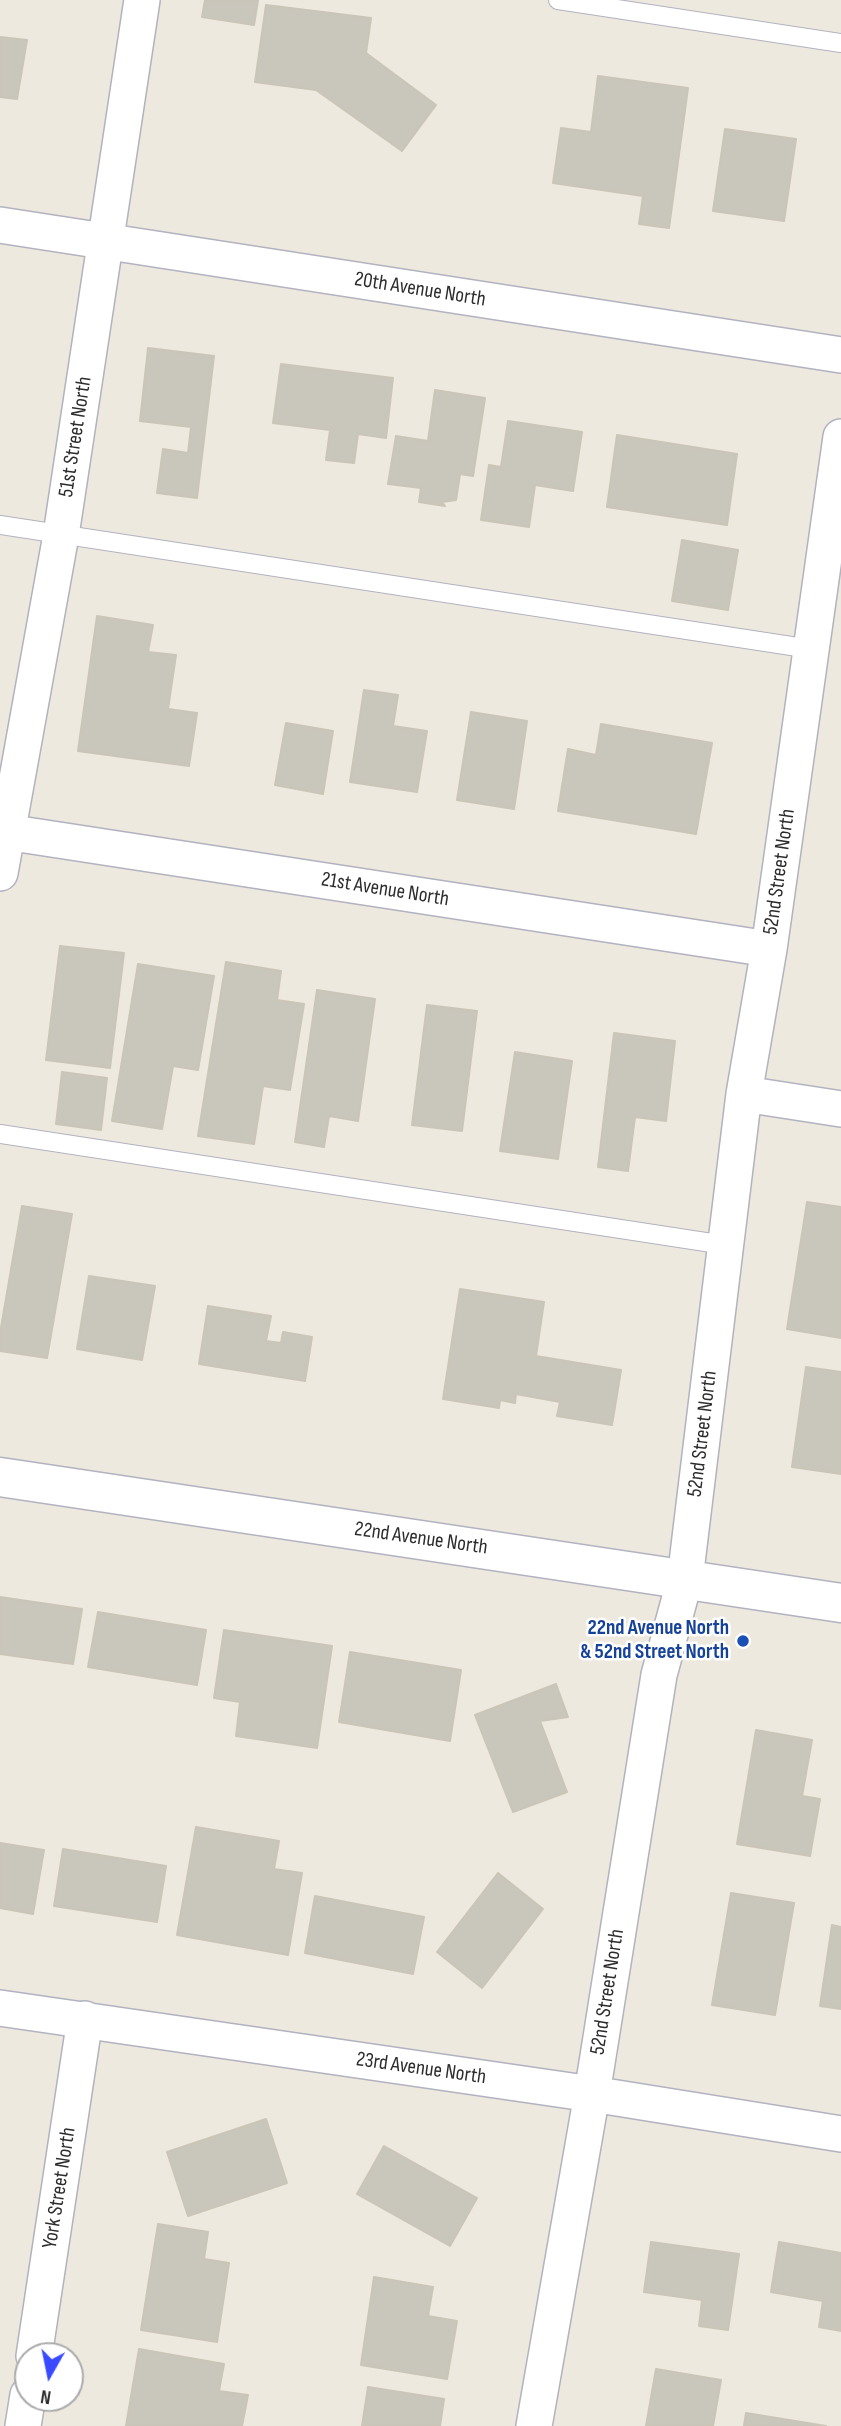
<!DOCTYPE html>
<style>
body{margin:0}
#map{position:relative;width:841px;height:2426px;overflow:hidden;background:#eee9de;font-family:"Sofia Sans Condensed",sans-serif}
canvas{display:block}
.north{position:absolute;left:14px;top:2342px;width:70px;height:70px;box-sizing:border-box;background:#fff;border:2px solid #ababab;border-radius:50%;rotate:189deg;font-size:19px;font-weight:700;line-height:28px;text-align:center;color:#2c2c2c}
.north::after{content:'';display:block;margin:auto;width:24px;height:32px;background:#3a4bff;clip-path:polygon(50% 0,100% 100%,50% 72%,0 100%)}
</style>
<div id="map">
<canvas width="841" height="2426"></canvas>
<div class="north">N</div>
</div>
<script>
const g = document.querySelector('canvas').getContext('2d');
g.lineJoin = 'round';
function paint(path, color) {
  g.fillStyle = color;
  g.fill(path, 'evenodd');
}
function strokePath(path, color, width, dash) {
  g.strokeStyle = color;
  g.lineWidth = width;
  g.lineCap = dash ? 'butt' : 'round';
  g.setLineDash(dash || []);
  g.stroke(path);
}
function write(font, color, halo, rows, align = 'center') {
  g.font = font + ' "Sofia Sans Condensed",sans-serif';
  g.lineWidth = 5;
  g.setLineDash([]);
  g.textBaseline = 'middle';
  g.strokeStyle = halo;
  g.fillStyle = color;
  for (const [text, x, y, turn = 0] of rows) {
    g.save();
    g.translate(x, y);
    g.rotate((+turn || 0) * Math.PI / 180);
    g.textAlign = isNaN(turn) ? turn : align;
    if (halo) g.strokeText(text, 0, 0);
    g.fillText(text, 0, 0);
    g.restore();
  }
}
const building = new Path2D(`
 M205,0H258L254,25L202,17Z
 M266,5L371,18L366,53L436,105L402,151L316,90L255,82Z
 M0,37L27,40L17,99L0,97Z
 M598,76L688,88L669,228L639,224L643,196L553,183L561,128L591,132Z
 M725,129L796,139L784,221L713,211Z
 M148,348L214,356L197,498L157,493L163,449L188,453L191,427L140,421Z
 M281,364L393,378L386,438L358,434L354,463L326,460L330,430L273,423Z
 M435,390L485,398L473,476L460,474L456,500L442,502L445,506L419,502L421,488L388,484L396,436L428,441Z
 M508,421L582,432L573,491L535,485L529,527L481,520L489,465L501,467Z
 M617,435L737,454L727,525L607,507Z
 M682,540L738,550L728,610L672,601Z
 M97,616L153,625L148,652L176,655L168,709L197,713L189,766L78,751Z
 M364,690L398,695L393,726L427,731L417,792L350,782Z
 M471,712L527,721L514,809L457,800Z
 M286,723L333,731L323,794L275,785Z
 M601,724L712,743L696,834L558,811L568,749L596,755Z
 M60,946L124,953L110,1068L46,1060Z
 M226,962L281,971L277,1000L304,1004L290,1090L263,1086L254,1144L198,1136Z
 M138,964L214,976L198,1070L173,1066L162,1129L112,1121Z
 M317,990L375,999L358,1121L329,1116L324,1147L295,1142Z
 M427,1005L477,1011L462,1131L412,1125Z
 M614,1033L675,1041L666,1121L635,1117L628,1171L598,1167Z
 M515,1052L572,1061L558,1159L500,1151Z
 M62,1072L107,1078L101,1130L56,1124Z
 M807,1202L841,1207V1338L787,1329Z
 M22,1206L72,1214L47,1358L0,1351V1333Z
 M89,1276L155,1286L142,1360L77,1349Z
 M460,1289L544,1302L536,1356L621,1370L612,1425L557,1416L560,1402L516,1394L515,1403L500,1400L499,1408L443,1399Z
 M208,1306L271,1316L266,1341L281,1343L283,1332L312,1337L305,1381L199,1364Z
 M806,1367L841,1372V1474L792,1467Z
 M0,1597L82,1609L73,1664L0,1654Z
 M98,1612L206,1630L197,1685L88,1667Z
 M224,1630L332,1646L317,1748L236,1736L240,1702L214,1698Z
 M350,1652L461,1670L450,1741L339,1722Z
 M556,1684L568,1717L540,1721L567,1792L513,1812L475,1715Z
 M756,1730L812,1740L802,1796L820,1799L810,1856L737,1844Z
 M196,1827L279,1841L274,1869L302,1873L288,1955L177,1935Z
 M0,1843L44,1850L33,1914L0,1908Z
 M63,1849L166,1866L157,1922L54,1906Z
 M498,1873L543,1909L482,1988L437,1952Z
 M731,1893L794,1903L775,2015L712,2005Z
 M315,1896L424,1917L413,1974L305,1953Z
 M832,1925L841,1927V2009L820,2006Z
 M266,2119L287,2183L188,2216L167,2152Z
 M384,2146L477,2198L450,2246L357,2194Z
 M158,2224L208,2232L204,2259L229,2263L217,2342L141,2330Z
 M651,2242L739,2254L728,2330L699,2326L702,2300L644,2292Z
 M779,2242L841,2253V2331L819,2327L823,2301L771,2292Z
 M374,2277L433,2287L428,2316L457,2321L447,2379L361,2365Z
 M139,2349L224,2364L219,2391L248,2395L242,2426H126Z
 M656,2369L721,2380L713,2426H646Z
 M368,2387L444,2399L440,2426H362Z
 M746,2413L826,2426H744Z`);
paint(building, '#c9c7bc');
strokePath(building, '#cac5b7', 2);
const service = new Path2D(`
 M558,0L841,43
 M0,525L811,649
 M0,1134L725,1245`);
const minor = new Path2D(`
 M0,225L841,355
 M0,831L769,949
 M0,873L61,535L142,0
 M744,1094L841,1109
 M0,2008L592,2094L841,2134
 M34,2356L85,2019
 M23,2426L28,2395
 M534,2426L592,2094L659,1675L685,1579L744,1094L769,949L841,437`);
const secondary = new Path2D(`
 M0,1477L841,1603`);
strokePath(service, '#b2b2c0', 20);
strokePath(minor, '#b2b2c0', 38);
strokePath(secondary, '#b2b2c0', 41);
strokePath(service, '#fff', 18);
strokePath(minor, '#fff', 35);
strokePath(secondary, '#fff', 38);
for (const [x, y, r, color] of [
 [743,1641,7,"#1a4fb4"]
]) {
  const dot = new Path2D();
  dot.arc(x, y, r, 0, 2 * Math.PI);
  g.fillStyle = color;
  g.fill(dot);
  strokePath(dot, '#fff', 2.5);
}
write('21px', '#2c2c2c', '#fff', [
 ["20th Avenue North",420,290,9],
 ["51st Street North",76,437,-81],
 ["52nd Street North",780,872,-82],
 ["21st Avenue North",385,890,9],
 ["52nd Street North",703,1434,-83],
 ["22nd Avenue North",421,1539,8],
 ["52nd Street North",608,1992,-81],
 ["23rd Avenue North",421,2069,8],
 ["York Street North",60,2188,-81]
]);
write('bold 21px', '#164399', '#fff', [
 ["22nd Avenue North",729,1629],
 ["& 52nd Street North",729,1653]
], 'right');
</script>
